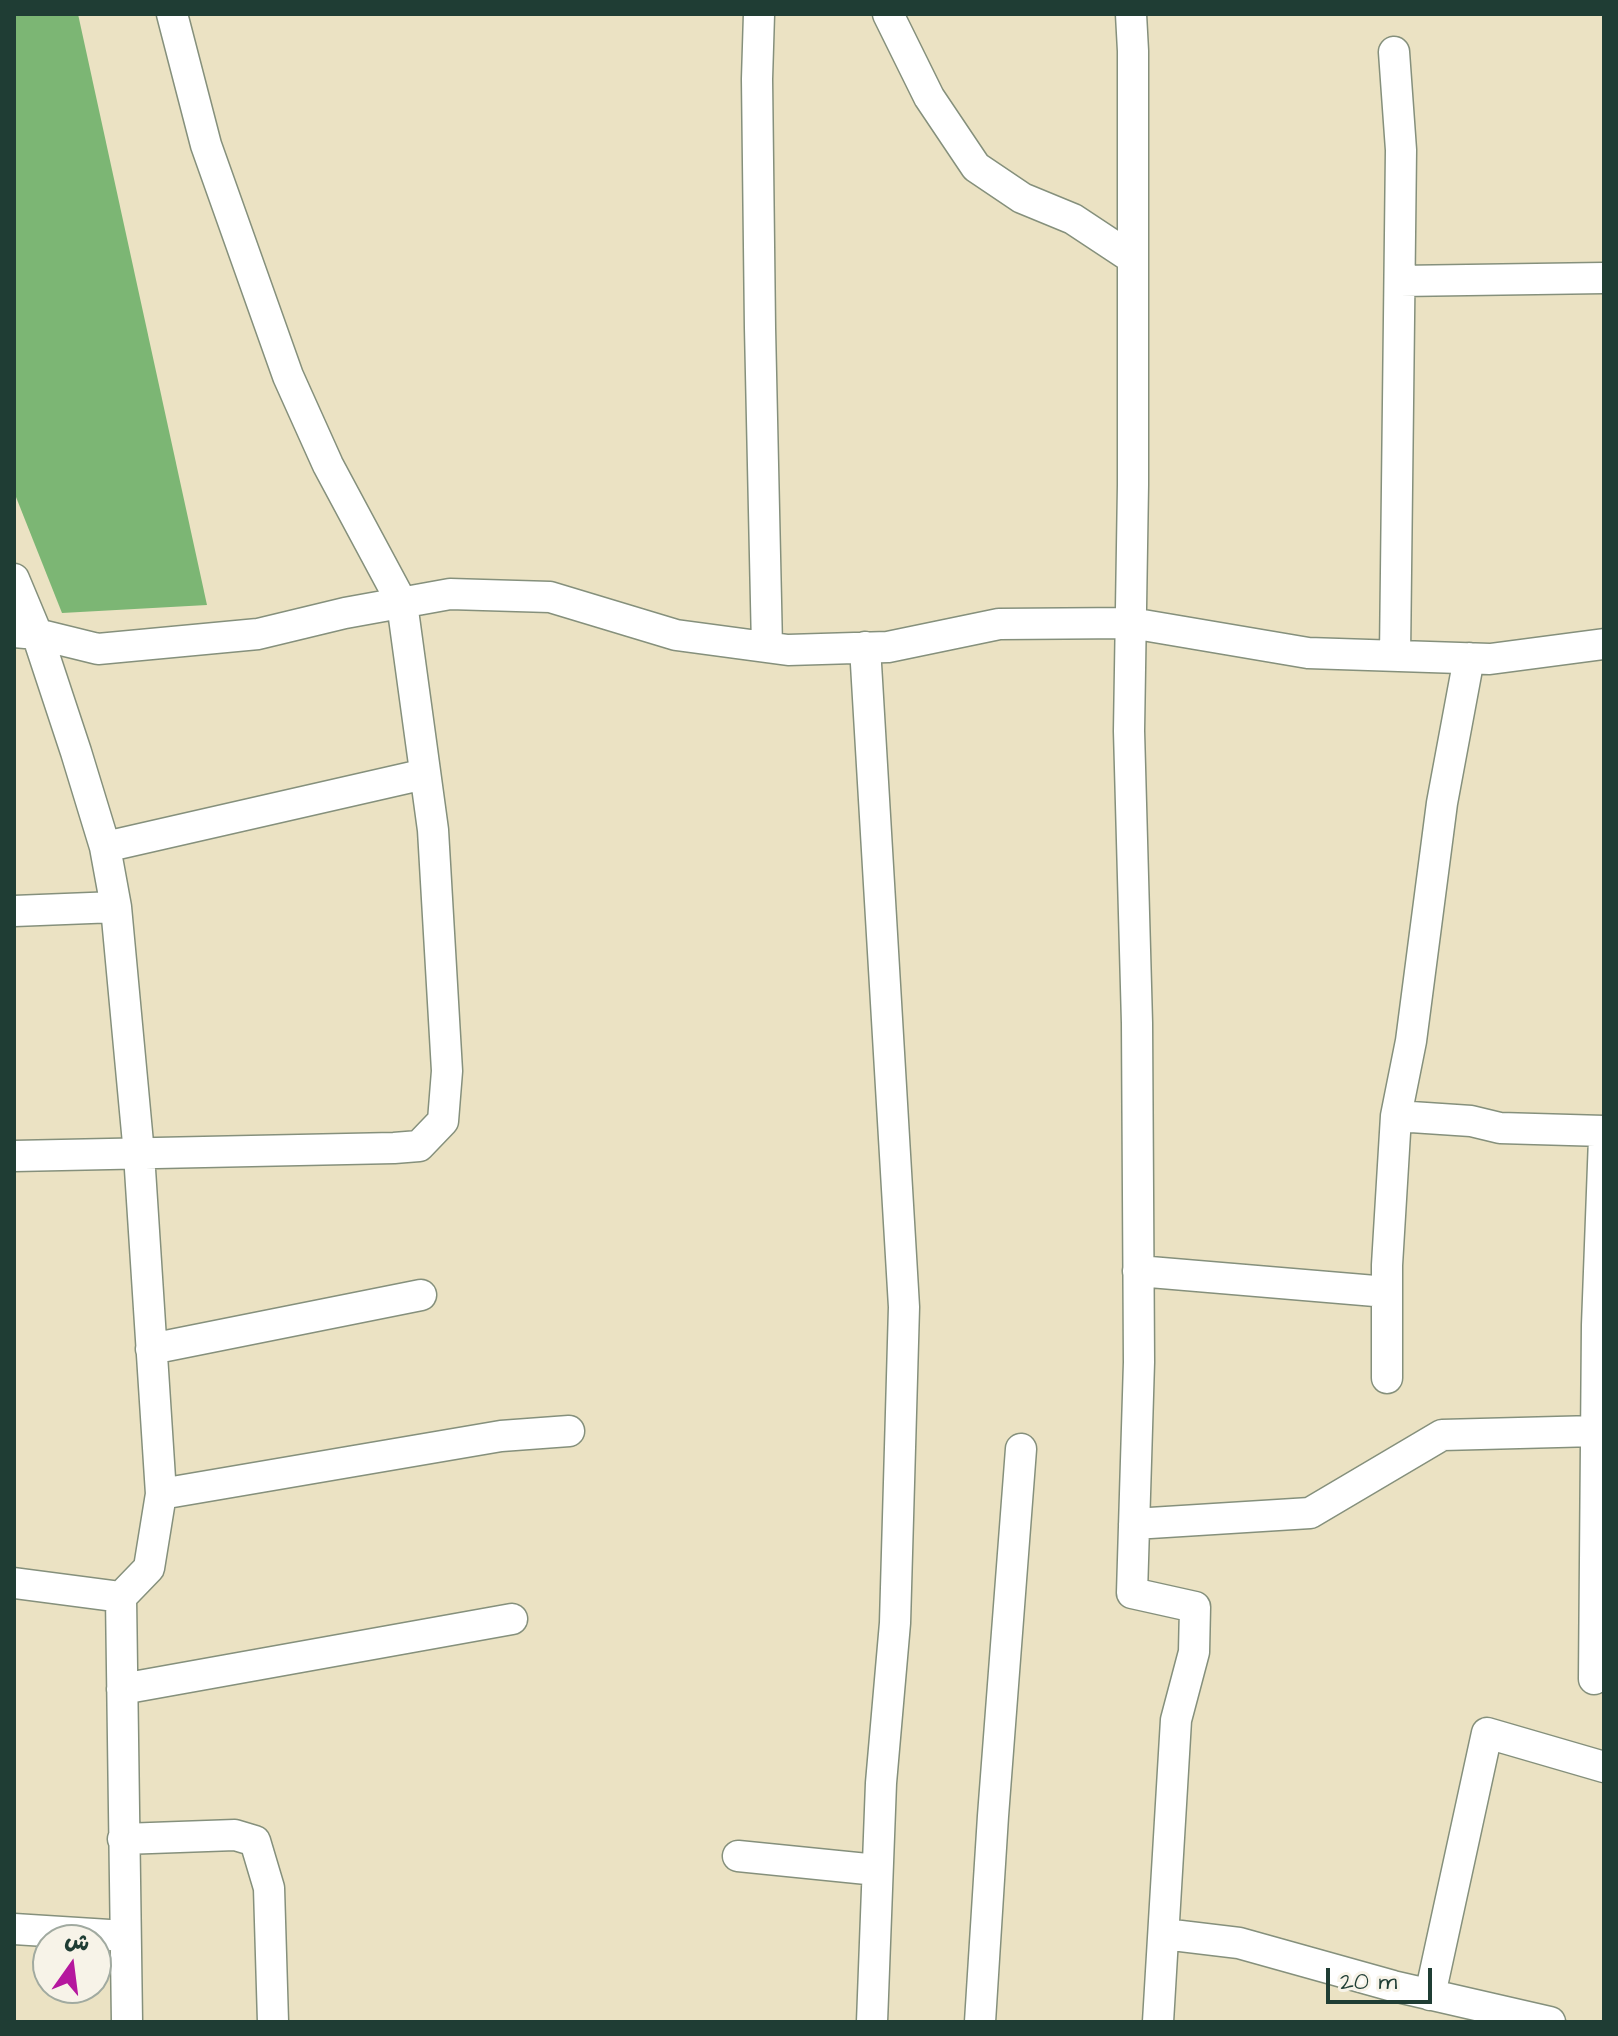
<!DOCTYPE html>
<meta charset="utf-8">
<style>
body{margin:0}
#map{position:relative;width:1618px;height:2036px;overflow:hidden;background:#ebe2c3;font-family:"Architects Daughter","Playpen Sans Arabic",sans-serif}
canvas{display:block}
.frame{position:absolute;inset:0;border:16px solid #1f3d34;pointer-events:none}
.north{position:absolute;left:32px;top:1924px;width:80px;height:80px;box-sizing:border-box;background:#f7f3e8;border:2px solid #a1aaa0;border-radius:50%;rotate:14deg;font-size:22px;font-weight:700;line-height:32px;text-align:center;color:#1f3d34}
.north::after{content:'';display:block;margin:auto;width:28px;height:36px;background:#b5179e;clip-path:polygon(50% 0,100% 100%,50% 72%,0 100%)}
.scale{position:absolute;left:1326px;top:1968px;width:106px;height:36px;box-sizing:border-box;border:4px solid #1f3d34;border-top:0;padding-left:10px;font-size:24px;line-height:28px;white-space:nowrap;color:#1f3d34;-webkit-text-stroke:6px #f7f3e8;paint-order:stroke}
</style>
<div id="map">
<canvas width="1618" height="2036"></canvas>
<div class="frame"></div>
<div class="north">ش</div>
<div class="scale">20 m</div>
</div>
<script>
const g = document.querySelector('canvas').getContext('2d');
g.lineJoin = 'round';
function paint(path, color) {
  g.fillStyle = color;
  g.fill(path, 'evenodd');
}
function strokePath(path, color, width, dash) {
  g.strokeStyle = color;
  g.lineWidth = width;
  g.lineCap = dash ? 'butt' : 'round';
  g.setLineDash(dash || []);
  g.stroke(path);
}
paint(new Path2D(`
 M14,14H78L207,605L62,613L14,492Z`), '#7cb674');
const street = new Path2D(`
 M759,14L757,79L760,328L767,647
 M888,14L929,97L976,167L1022,198L1073,219L1132,258
 M1131,14L1133,51V485L1129,731L1137,1023L1139,1362L1132,1593L1195,1607L1194,1652L1176,1720L1158,2022
 M1394,52L1401,150L1395,656
 M1400,281L1604,278
 M14,579L37,634L76,752L105,847L116,907L139,1154L161,1494L149,1568L121,1597L127,2022
 M14,632L37,634L98,649L258,634L345,613L450,594L550,597L676,635L788,650L888,647L999,624L1131,623L1308,653L1490,659L1604,644
 M865,647L904,1307L895,1623L881,1783L872,2022
 M105,847L425,774
 M14,911L116,907
 M1396,1116L1471,1121L1500,1128L1604,1131
 M14,1156L394,1148L419,1146L443,1121L447,1071L433,830L402,603L328,465L288,376L206,145L172,14
 M1138,1271L1387,1292
 M151,1349L421,1295
 M1387,1378V1265L1396,1116L1411,1041L1442,803L1469,658
 M161,1494L501,1436L569,1431
 M1134,1524L1310,1513L1442,1435L1596,1431
 M14,1583L121,1597
 M1594,1679L1597,1325L1604,1138
 M122,1689L512,1619
 M123,1839L235,1835L255,1841L269,1888L273,2022
 M738,1856L877,1870
 M14,1929L125,1936
 M1164,1934L1239,1943L1393,1986L1550,2022
 M1430,1995L1487,1733L1604,1767
 M980,2022L993,1816L1021,1449`);
strokePath(street, '#85907c', 33);
strokePath(street, '#fff', 30);
</script>
